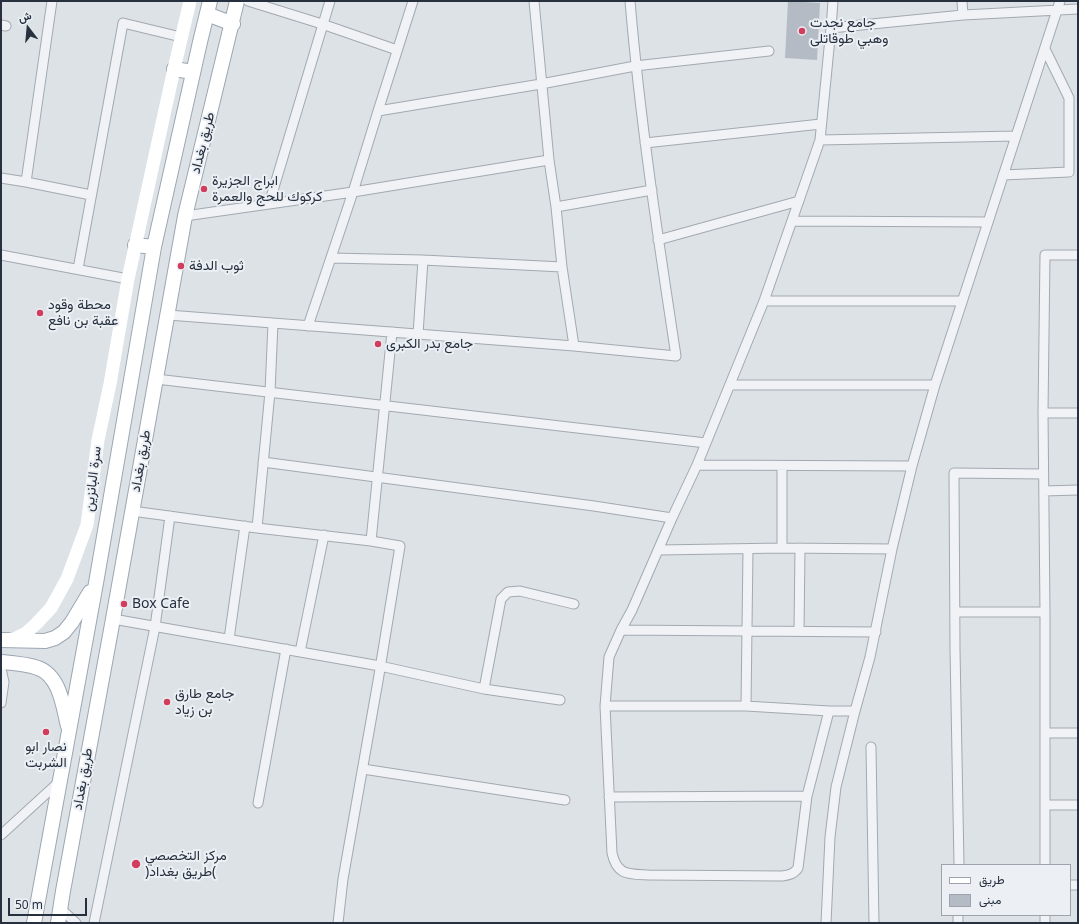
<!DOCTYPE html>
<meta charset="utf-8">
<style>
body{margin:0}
#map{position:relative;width:1079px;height:924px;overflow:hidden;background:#dde2e7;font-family:"Noto Sans",Vazirmatn,sans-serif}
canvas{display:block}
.frame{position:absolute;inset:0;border:2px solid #26303e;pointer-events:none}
.legend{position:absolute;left:941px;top:864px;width:130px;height:52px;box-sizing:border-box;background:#ecf0f5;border:1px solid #9da3ac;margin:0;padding:5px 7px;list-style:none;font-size:12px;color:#26303e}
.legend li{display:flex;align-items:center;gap:8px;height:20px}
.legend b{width:20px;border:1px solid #9da3ac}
.north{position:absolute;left:8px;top:8px;width:40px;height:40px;-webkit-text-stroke:3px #ecf0f5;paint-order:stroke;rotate:344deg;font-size:11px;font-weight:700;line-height:16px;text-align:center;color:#26303e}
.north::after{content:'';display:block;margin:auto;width:14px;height:18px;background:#26303e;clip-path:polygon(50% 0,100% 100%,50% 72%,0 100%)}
.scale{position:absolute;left:8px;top:898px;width:79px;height:18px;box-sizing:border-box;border:2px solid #26303e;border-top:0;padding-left:5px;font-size:12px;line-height:14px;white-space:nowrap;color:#26303e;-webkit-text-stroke:3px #ecf0f5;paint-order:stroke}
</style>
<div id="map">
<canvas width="1079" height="924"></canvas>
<div class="frame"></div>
<ul class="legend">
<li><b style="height:5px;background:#fff"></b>طريق</li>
<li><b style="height:11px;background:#b4bbc4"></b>مبنى</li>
</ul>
<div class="north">ش</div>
<div class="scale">50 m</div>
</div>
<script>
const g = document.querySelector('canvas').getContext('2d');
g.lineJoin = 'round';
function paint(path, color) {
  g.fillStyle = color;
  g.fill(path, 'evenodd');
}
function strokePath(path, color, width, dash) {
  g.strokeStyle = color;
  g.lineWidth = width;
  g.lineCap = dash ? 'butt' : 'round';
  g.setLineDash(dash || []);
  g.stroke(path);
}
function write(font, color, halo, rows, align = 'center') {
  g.font = font + ' "Noto Sans",Vazirmatn,sans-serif';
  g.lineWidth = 4;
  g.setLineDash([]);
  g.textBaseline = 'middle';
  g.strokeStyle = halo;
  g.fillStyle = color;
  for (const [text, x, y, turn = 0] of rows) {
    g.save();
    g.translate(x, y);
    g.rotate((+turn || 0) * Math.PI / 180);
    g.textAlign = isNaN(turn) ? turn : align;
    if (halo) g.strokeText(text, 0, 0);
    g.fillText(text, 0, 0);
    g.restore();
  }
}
paint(new Path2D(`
 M788,1L820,3L817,60L785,58Z`), '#b4bbc4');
const minor = new Path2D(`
 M248,1L322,24L397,50
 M534,1L549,160L556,207L562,267L574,346
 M962,1L963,15
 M1,25L6,26
 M831,28L963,15L1078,9
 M378,111L541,84L635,66L769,51
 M820,140L1016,136
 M645,143L821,124
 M1003,175L1069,172V98L1045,49
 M1,178L26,182L91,195
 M26,182L52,1
 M269,204L330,1
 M556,207L652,190
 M185,216L353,192L549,160
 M792,221L988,222
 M658,240L799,201
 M1,255L128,279
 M331,258L423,260L562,267
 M78,269L123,23L181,37
 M764,301H962
 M168,315L574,346L676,356C658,238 640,120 630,1
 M308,326L353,192L378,111L413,1
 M418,334L423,260
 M156,379L706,443
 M730,385H935
 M1043,413H1078
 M263,462L594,506L672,518
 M697,465L912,466
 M782,466V548
 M1044,491L1078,490
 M132,511L257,528L371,541L400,546L378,681L343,879L338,923
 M257,528L270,392L273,323
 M371,541L392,332
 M659,550L782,548L892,549
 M955,612H1045
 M113,619L380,666L484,689L560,700
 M621,630L876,632
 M799,631L800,548
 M229,639L245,526
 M300,652L324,535
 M1,669L4,682L1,703
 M484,689L501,599L508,592L520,591L574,604
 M605,706H746L829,711H855
 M746,706L748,549
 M829,711L807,796L798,868C794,874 789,875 782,876L649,875C629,874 617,876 612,853L605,706L609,657L621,630L632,610L672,518L697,465L764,301L820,140L831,28L833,1
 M1045,733H1078
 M871,747L874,923
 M363,769L565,800
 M609,797L807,796
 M258,803L286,649
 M1045,805H1078
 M1,835L60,781
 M959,865L955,649L954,473L1043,474
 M1045,865V612L1043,413L1045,255H1078
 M1070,885H1078
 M61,909L76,923
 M1045,915V923
 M94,923L155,627L170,516
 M826,923L830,837L836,787L855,711L870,657L892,549L912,466L935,385L1060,1
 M958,923V915`);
const primary = new Path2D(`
 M207,14L233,24
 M174,69L193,72
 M135,245L154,247
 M1,640L45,641L55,638L64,632L72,622L90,592
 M1,662C13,663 26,664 38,668C60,676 63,706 68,726
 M34,923L96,583L154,247L200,42L210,1
 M58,923L63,891L113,619L185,216L237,1`);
strokePath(minor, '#a2a9b1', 11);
strokePath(primary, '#9ca7b3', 16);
strokePath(minor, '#f0f2f6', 9);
strokePath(new Path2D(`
 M8,640L16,638L26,633L36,624L51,608L67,579L87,525L98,440L110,384L128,279L174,69L190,1`), '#fff', 13);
strokePath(primary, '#fff', 14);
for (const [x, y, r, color] of [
 [802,31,4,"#d13d5d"],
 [204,189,4,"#d13d5d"],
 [181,266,4,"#d13d5d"],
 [40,313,4,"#d13d5d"],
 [378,344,4,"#d13d5d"],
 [124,604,4,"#d13d5d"],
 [167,702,4,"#d13d5d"],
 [46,732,4,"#d13d5d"],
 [136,864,5,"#d13d5d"]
]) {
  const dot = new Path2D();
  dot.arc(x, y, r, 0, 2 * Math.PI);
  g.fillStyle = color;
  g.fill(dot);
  strokePath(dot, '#ecf0f5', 1.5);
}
write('14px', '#26303e', '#ecf0f5', [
 ["جامع نجدت",810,23],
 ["وهبي طوقاتلى",810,39],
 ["ابراج الجزيرة",212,181],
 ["كركوك للحج والعمرة",212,197],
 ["ثوب الدفة",189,266],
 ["محطة وقود",48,305],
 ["عقبة بن نافع",48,321],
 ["جامع بدر الكبرى",386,344],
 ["Box Cafe",132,604],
 ["جامع طارق",175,694],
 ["بن زياد",175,710],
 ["نصار ابو",46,747,"center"],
 ["الشربت",46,763,"center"],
 ["مركز التخصصي",145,856],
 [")طريق بغداد(",145,872]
], 'left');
write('14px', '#26303e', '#ecf0f5', [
 ["طريق بغداد",203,143,-76],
 ["طريق بغداد",141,461,-80],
 ["سرة البانزين",93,479,-83],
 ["طريق بغداد",83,779,-80]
]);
</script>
